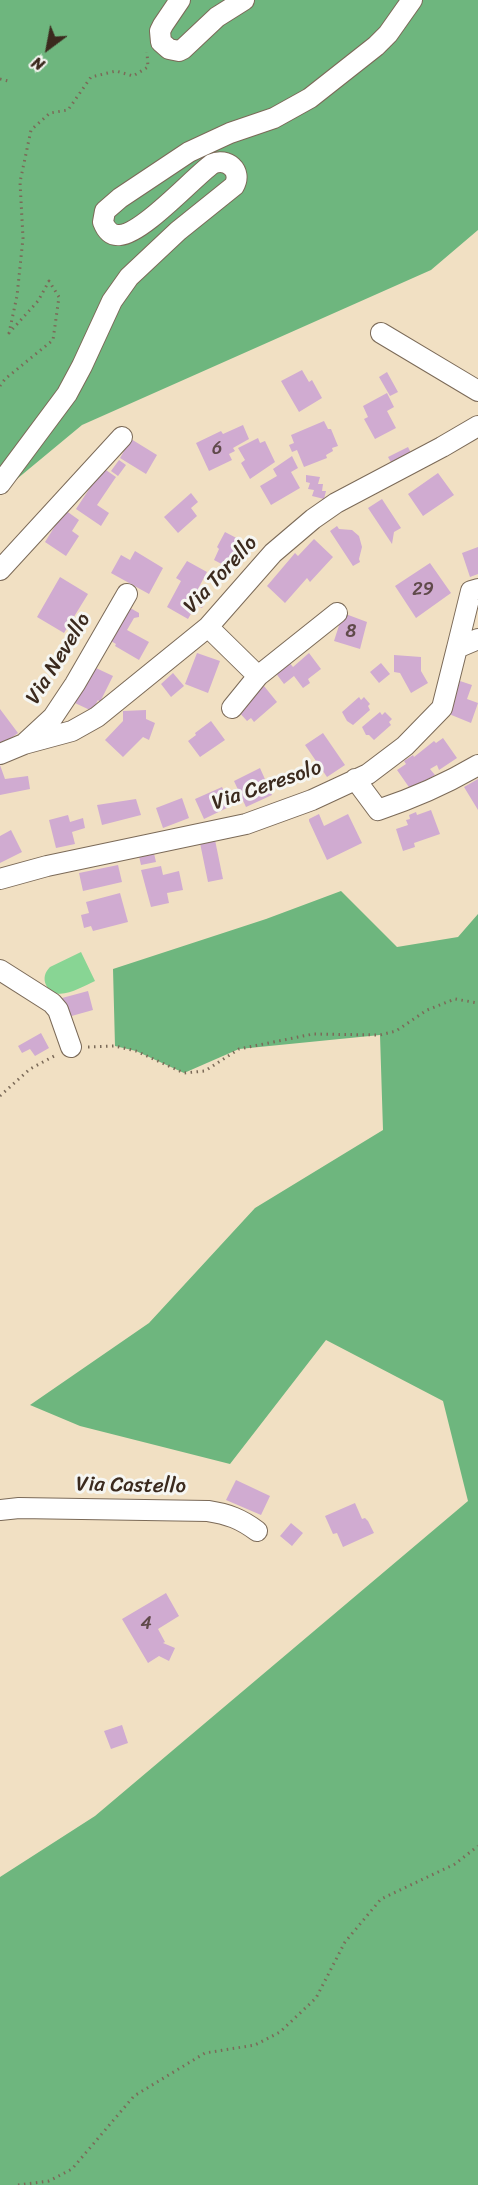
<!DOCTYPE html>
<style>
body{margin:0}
#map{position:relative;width:478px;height:2185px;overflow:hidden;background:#f1e0c3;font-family:Sriracha,sans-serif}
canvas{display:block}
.north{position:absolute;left:18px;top:18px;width:60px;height:60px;-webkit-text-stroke:4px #f6f6f2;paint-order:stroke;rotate:212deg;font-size:16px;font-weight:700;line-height:24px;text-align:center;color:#3b2a1e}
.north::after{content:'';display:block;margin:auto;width:21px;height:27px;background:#3b2a1e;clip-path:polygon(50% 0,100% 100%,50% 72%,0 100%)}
</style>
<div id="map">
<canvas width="478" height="2185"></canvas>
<div class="north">N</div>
</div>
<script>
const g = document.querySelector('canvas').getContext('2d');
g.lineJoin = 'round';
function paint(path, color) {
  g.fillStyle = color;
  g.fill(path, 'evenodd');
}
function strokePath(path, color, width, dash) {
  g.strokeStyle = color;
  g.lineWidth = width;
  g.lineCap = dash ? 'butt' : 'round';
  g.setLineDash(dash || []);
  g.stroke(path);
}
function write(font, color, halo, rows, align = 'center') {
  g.font = font + ' Sriracha,sans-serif';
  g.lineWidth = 6;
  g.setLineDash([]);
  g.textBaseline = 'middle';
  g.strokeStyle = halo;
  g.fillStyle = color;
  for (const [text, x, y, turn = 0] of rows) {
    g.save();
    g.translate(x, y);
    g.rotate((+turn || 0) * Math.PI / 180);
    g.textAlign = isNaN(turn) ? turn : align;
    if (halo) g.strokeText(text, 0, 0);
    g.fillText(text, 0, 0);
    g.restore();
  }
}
paint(new Path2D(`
 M81,952L95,981C81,987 56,1004 46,985C43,978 45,972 50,967Z`), '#88d594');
paint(new Path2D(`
 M0,0H478V230L431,270L82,425L0,493Z
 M341,891L397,947L458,937L478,914V2185H0V1877L95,1816L468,1501L443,1401L326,1340L230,1464L80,1426L30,1405L149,1323L255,1208L383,1130L380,1035L239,1049L184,1073L136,1051L115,1046L113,969L266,919Z`), '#6eb67e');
paint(new Path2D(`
 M302,370L309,382L312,380L322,398L299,412L281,381Z
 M387,372L398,392L390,396L379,377Z
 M387,393L394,407L387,411L396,428L375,439L364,419L368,417L363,406Z
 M324,421L328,429H331L338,446L332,448L333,451L326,455L327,458L304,467L297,450L292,452L289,445L294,443L291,435Z
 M243,425L249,439L233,448L235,451L229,454L232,460L209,471L196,443L221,431L223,434Z
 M258,438L260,443L265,441L275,462L250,479L241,463L245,460L238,448Z
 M131,439L157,455L146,474L120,458Z
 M408,447L412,455L393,466L388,457Z
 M292,456L298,468L291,472L300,488L271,505L260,486L277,476L273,469Z
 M119,460L126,465L118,476L111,471Z
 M103,468L116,477L97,505L109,513L101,526L76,509Z
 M438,473L454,495L423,516L408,494Z
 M306,475L320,477L318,484H323L322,491H326L324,499L312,496L314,490L308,489L310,483L306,482Z
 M191,493L198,502L191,508L197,516L178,533L164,517Z
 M382,499L401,528L394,532L392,544L368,508Z
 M65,510L79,520L72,531L79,536L66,556L45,542Z
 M337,526L339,529L352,530L359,536L362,547L359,559L360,562L353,566L330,531Z
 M225,532L246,543L233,570L214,560L219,549L217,547Z
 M314,539L333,557L310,582L307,578L285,603L267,586L295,553L298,556Z
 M478,547V574L470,577L462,553Z
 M135,551L163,568L149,594L111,573L121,555L130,560Z
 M187,561L207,572L198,589L203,592L201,596L207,600L202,608L196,605L188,619L167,607L181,581L176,578Z
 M430,563L451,593L416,618L395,586Z
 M60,577L88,594L64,633L37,617Z
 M125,605L139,613V617L134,618L127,630L149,642L139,660L115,646L116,644L106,638Z
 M343,613L367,622L360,649L334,641Z
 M197,653L220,661L208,693L185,684Z
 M309,653L321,669L308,679L310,683L303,688L294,676L284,684L275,672L289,662L293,667Z
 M394,655L421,657V671L428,683L411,693L400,673L394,672Z
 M381,663L390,674L379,683L370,672Z
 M96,668L113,676L100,702L98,700L92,711L75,703L87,679Z
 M173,673L184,686L171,697L161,684Z
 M457,680L472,685L467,699L478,703L471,723L449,714Z
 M264,686L277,702L254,722L251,718L247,721L238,711Z
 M359,697L361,700L364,697L370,704L368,706L370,710L353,725L347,721L342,712Z
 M0,709L18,733L0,746Z
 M146,710V719L155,723L149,740L143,737L123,757L105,740L123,721V711Z
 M380,712L382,715L385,712L392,719L389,722L391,725L374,740L369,735H366L362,727Z
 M211,721L225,740L200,757L188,741L196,735L195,733Z
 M323,733L345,765L327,777L305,745Z
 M443,738L457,758L439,770L437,765L430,769L435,775L411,790L397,770L406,764L404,761L413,755L414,757L434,741L436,743Z
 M0,765L5,779L28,776L30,789L0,795Z
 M260,768L272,795L246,807L234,781Z
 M478,779V810L464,787Z
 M222,787L231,806L204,819L195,799Z
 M182,798L189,818L163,828L156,808Z
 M136,799L141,815L102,825L97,805Z
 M431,810L440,834L414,843L415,847L403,851L396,829L408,825L406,820L410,819L409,815L416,812L417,815Z
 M319,814L324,826L348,814L362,843L327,860L309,821V819Z
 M68,815L70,822L83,818L85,828L72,832L75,844L56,848L49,820Z
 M11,830L22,852L0,863V836Z
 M215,840L223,879L208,882L200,843Z
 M153,849L156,862L141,865L138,852Z
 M118,865L122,882L83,891L79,873Z
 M161,866L163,875L179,871L183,890L167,893L169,903L151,907L141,870Z
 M120,893L128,922L93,931L91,926L84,928L81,915L89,913L86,902Z
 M88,991L93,1010L68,1017L62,998Z
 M41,1033L49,1048L35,1056L30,1049L22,1053L18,1046Z
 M236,1480L270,1496L261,1515L226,1500Z
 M355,1503L362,1519L365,1518L368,1521L374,1533L343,1547L337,1533L333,1534L325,1516Z
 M291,1523L303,1533L292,1546L280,1536Z
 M166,1593L179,1616L158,1629L165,1642L163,1643L175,1648L169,1661L159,1656L148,1663L122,1619Z
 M122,1725L128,1743L111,1749L104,1731Z`), '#d0abd1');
const minor = new Path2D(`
 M180,0L163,25L160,31L161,42L169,49L179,51L183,49L217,17L244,0
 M381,333L478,391
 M0,484L67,394L82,366L112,301L129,277L178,231L234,186C243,171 227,157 212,164C192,179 143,233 120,235C111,236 106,230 103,222L105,211L120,198L189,152L230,133L274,118L310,98L376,46L388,34L412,0
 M0,570L122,437
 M208,627L258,676L337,613
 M457,648L471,591L478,589
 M232,708L258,676
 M26,742L53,717L75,684L127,594
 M0,754L24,744L72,731L97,717L208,627L273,553L313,519L336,503L442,447L478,426
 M355,779L378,810C414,798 446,784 478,765
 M0,879L47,866L246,824L312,800L368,774L405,746L442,708L457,648L478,639
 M0,970L52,1003L58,1010L71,1047
 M0,1510L19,1508L208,1511C228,1514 241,1519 257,1531`);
strokePath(minor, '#7b6a58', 22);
strokePath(new Path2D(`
 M0,79L8,81
 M0,386L5,379L53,340L59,297L49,281L38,301L9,333L17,296L23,238L20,182L31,130L50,113L68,110L91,77L116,71L133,76L148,67L147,52
 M88,1047L115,1046L136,1051L184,1073L205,1071L239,1049L313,1034L380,1035L396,1031L427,1010L455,999L478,1003
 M0,1096L30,1069L56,1055
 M18,2185L49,2181L72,2169L134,2096L205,2053L255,2045L280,2032L316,1998L345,1942L381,1899L455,1864L478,1846`), '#7b6a58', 3, [1.5, 4.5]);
strokePath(minor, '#fff', 20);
write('18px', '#604a4b', null, [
 ["6",217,449],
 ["29",423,590],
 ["8",351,632],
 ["4",146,1624]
]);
write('21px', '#3b2a1e', '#f6f6f2', [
 ["Via Torello",221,575,-47],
 ["Via Nevello",59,659,-58],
 ["Via Ceresolo",267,786,-19],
 ["Via Castello",131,1486,1]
]);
</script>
